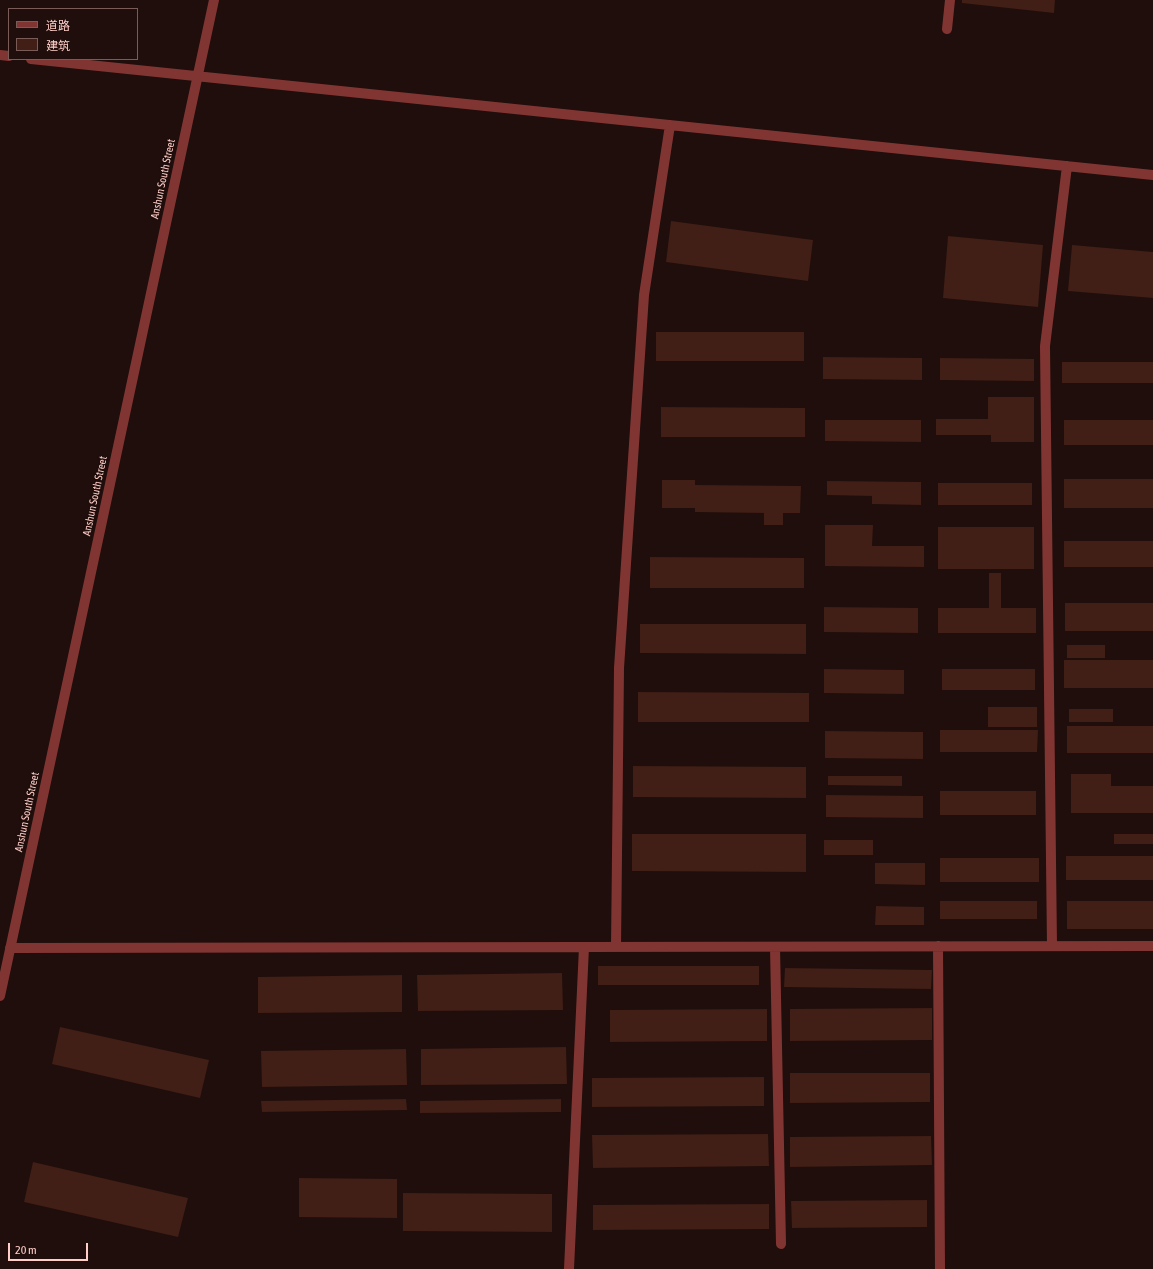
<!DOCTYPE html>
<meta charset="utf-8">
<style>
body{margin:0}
#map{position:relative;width:1153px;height:1269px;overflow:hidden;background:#1f0e0b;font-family:"Asap Condensed","Noto Sans SC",sans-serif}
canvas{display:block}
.legend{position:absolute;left:8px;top:8px;width:130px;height:52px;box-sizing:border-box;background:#1f0e0b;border:1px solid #795b57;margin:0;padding:5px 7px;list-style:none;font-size:12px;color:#ffcec9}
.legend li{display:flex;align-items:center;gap:8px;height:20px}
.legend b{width:20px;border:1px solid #795b57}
.scale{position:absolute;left:8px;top:1243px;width:80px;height:18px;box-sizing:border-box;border:2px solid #ffcec9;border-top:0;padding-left:5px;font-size:12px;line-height:14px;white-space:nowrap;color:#ffcec9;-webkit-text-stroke:3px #1f0e0b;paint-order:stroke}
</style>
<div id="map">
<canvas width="1153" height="1269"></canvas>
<ul class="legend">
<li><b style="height:5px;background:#813533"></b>道路</li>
<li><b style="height:11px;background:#411e16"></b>建筑</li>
</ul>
<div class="scale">20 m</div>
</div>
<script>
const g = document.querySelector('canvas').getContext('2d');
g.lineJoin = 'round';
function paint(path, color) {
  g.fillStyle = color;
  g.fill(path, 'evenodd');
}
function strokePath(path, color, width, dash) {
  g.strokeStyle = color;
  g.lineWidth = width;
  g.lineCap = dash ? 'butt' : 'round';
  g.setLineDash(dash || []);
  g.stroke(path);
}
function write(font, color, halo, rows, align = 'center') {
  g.font = font + ' "Asap Condensed",sans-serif';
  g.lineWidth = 3.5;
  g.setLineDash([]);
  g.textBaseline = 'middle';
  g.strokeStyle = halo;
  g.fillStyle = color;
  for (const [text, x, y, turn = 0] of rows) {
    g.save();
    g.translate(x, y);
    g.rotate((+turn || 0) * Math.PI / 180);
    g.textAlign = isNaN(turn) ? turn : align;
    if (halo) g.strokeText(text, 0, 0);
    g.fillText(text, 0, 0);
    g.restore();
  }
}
paint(new Path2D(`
 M962,0H1055L1054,13L962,3Z
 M671,221L813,240L808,281L666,262Z
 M948,236L1043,245L1038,307L943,298Z
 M1072,245L1153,252V298L1068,291Z
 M656,332H804V361H656Z
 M823,357L922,358V380L823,379Z
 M940,358L1034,359V381L940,380Z
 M1062,362H1153V383H1062Z
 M988,397H1034V442H991V435H936V419H988Z
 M661,407L805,408V437H661Z
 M825,420H921V442L825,441Z
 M1064,420H1153V445H1064Z
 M1064,479H1153V508H1064Z
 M662,480H695V485L801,486L800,513H783V525H764V513L695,512V508H662Z
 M827,481L921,482V505L872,504V496L827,495Z
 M938,483H1032V505H938Z
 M825,525H873L872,546H924V567L825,566Z
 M938,527H1034V569H938Z
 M1064,541H1153V567H1064Z
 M650,557L804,558V588H650Z
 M989,573H1001V608H1036V633H938V608H989Z
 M1065,603H1153V631H1065Z
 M824,607L918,608V633L824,632Z
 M640,624H806V654L640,653Z
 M1067,645H1105V658H1067Z
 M1064,660H1153V688H1064Z
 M824,669L904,670V694L824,693Z
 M942,669H1035V690H942Z
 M638,692L809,693V722H638Z
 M988,707H1037V727H988Z
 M1069,709H1113V722H1069Z
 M1067,726H1153V753H1067Z
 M940,730H1038L1037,752H940Z
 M825,731L923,732V759L825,758Z
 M633,766L806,767V798L633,797Z
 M1071,774H1111V786H1153V813H1071Z
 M828,776H902V786L828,785Z
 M940,791H1036V815H940Z
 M826,795L923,796V818L826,817Z
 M632,834H806V872L632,871Z
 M1114,834H1153V844H1114Z
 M824,840H873V855H824Z
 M1066,856H1153V880H1066Z
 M940,858H1039V882H940Z
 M875,863H925V885L875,884Z
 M940,901H1037V919H940Z
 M1067,901H1153V929H1067Z
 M876,906L924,907V925H875Z
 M598,966H759V985H598Z
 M785,968L932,970L931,989L784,987Z
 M562,973L563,1010L418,1011L417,975Z
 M402,975V1012L258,1013V977Z
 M932,1008V1040L790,1041V1009Z
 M767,1009V1041L610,1042V1010Z
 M60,1027L209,1060L200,1098L52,1064Z
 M566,1047L567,1084L421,1085V1049Z
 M406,1049L407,1085L262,1087L261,1051Z
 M790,1073H930V1102L790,1103Z
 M764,1077V1106L592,1107V1078Z
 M406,1099L407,1110L262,1112L261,1101Z
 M561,1099V1112L420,1113V1101Z
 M768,1134L769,1166L593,1168L592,1135Z
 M931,1136L932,1165L790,1167V1137Z
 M33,1162L188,1198L178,1237L24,1202Z
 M299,1178L397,1179V1218L299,1217Z
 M403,1193L552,1194V1232L403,1231Z
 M927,1200V1227L792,1228L791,1201Z
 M769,1204V1229L593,1230V1205Z`), '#411e16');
strokePath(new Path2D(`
 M947,29L950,0
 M0,55L9,56
 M31,59L1153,175
 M938,946L940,1269
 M1052,946L1045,346L1067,166
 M616,947L619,668L644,295L670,125
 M775,947L781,1244
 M10,948L1153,946
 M0,996L214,0
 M569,1269L584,947`), '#813533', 10);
write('11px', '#ffcec9', '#1f0e0b', [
 ["Anshun South Street",163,179,-78],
 ["Anshun South Street",95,496,-78],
 ["Anshun South Street",27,812,-78]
]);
</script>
